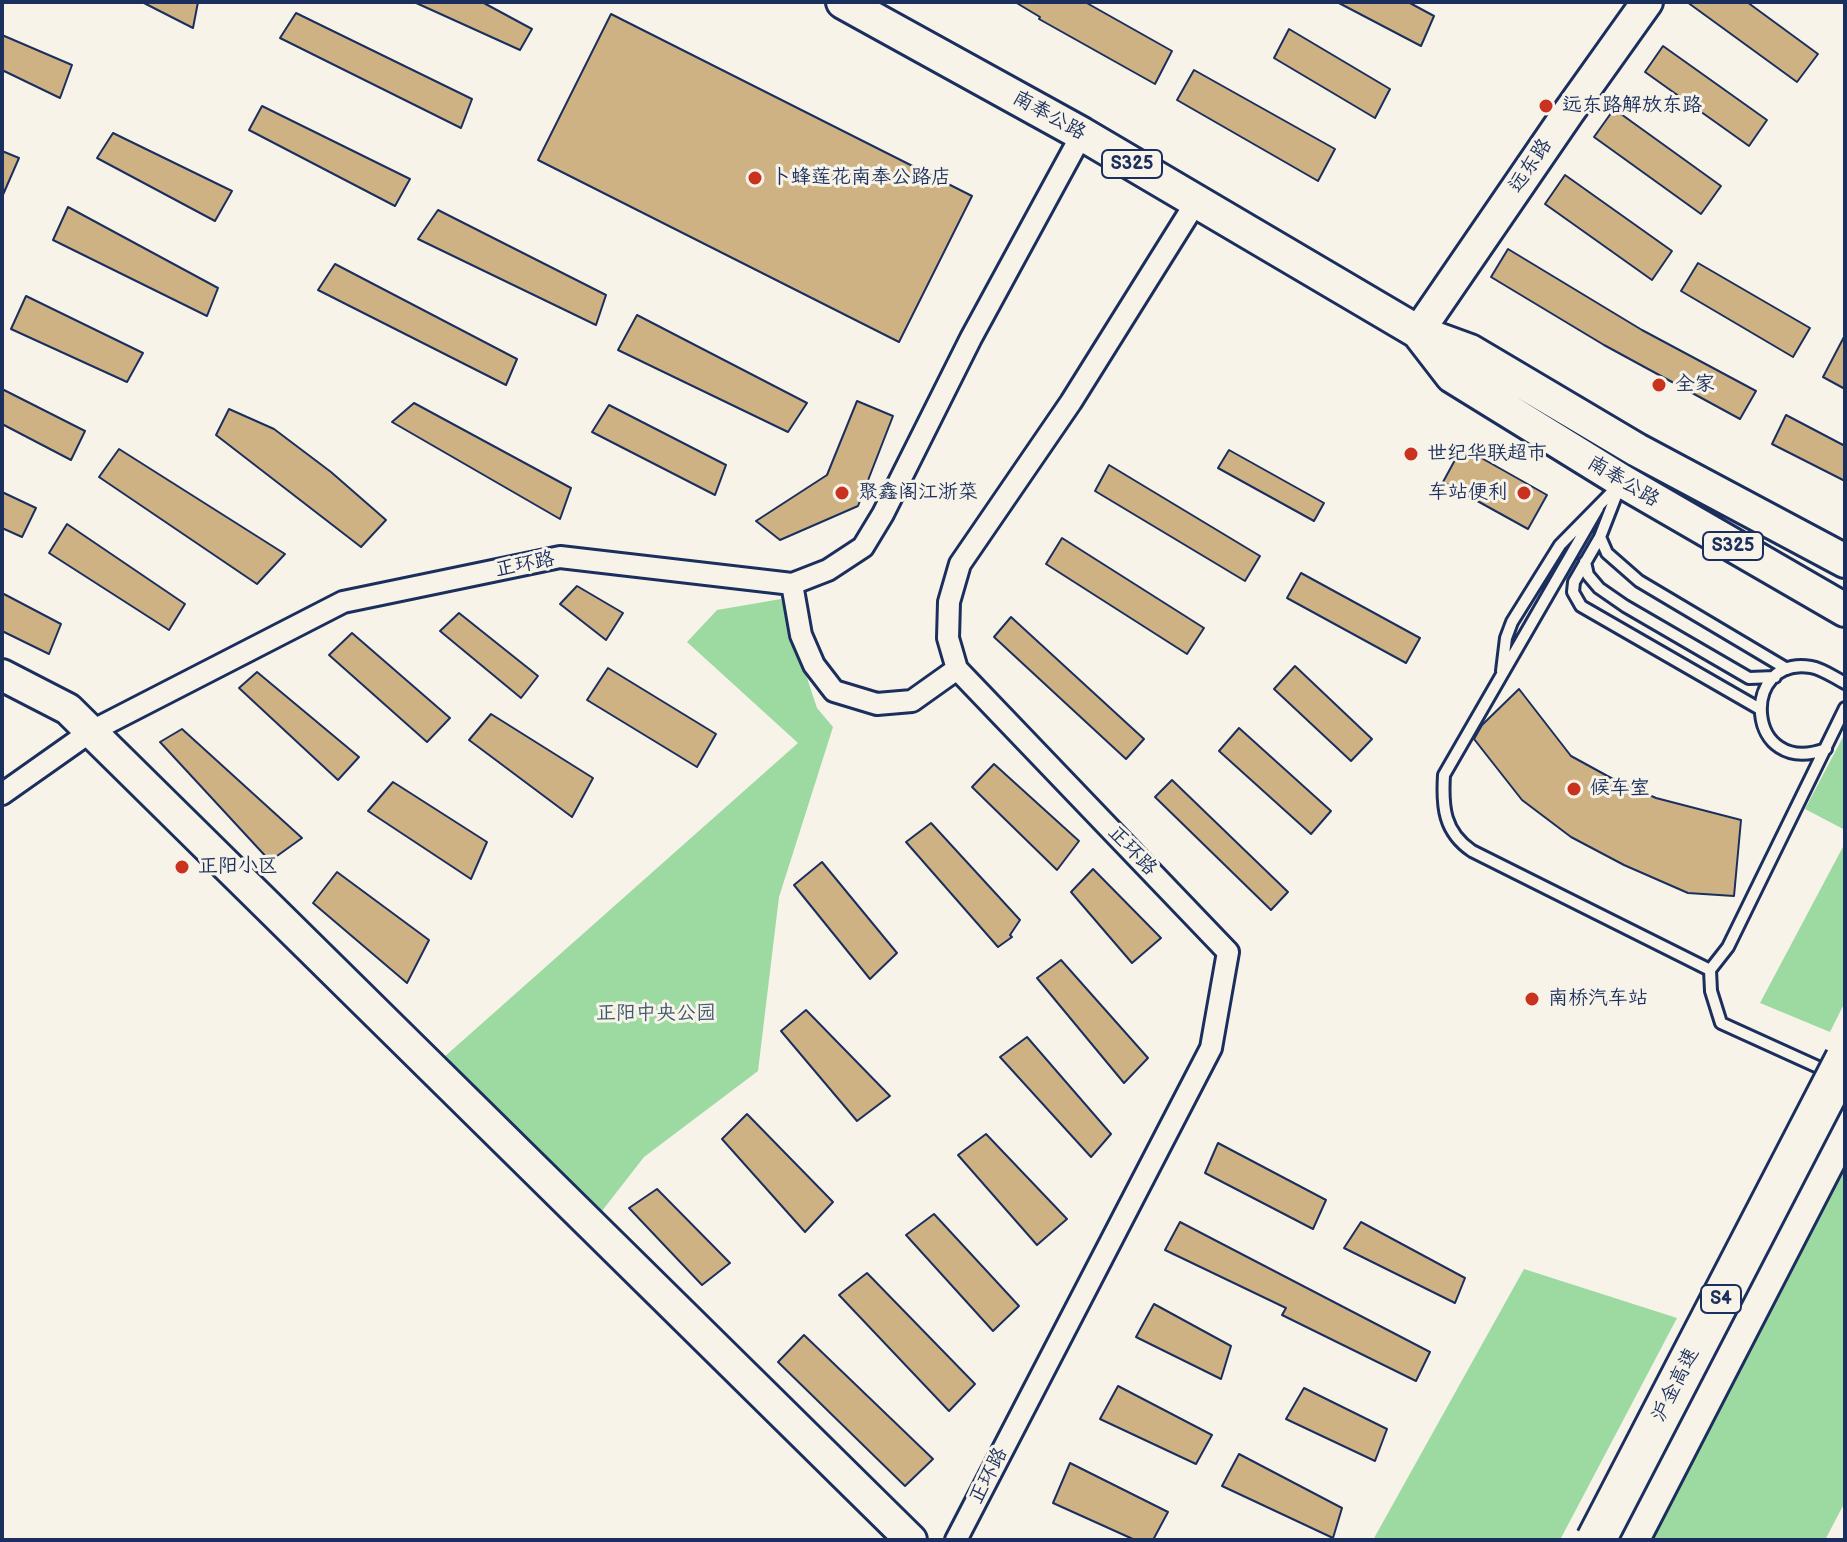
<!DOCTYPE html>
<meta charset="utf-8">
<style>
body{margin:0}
#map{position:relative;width:1847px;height:1542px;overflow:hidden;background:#f7f3e8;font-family:"Balsamiq Sans",sans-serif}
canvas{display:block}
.frame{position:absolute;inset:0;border:4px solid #1b2f5e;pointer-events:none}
</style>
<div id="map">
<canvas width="1847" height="1542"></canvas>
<div class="frame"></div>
</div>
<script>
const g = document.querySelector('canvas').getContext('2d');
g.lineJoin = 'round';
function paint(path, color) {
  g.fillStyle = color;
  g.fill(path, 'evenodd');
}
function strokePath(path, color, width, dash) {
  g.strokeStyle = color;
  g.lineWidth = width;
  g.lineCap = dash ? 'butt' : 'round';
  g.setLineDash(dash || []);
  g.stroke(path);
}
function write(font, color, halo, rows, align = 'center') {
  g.font = font + ' "Balsamiq Sans","LXGW WenKai TC",sans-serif';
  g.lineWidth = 6;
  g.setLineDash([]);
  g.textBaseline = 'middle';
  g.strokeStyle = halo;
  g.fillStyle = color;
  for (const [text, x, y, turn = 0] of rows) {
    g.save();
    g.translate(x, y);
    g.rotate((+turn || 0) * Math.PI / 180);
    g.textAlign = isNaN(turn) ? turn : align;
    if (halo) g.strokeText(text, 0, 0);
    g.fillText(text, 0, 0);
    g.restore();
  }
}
paint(new Path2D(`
 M781,599L817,708L833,727L779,897L758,1071L644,1157L602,1211L443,1058L798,743L687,642L717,610Z
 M1845,733V830L1805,809Z
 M1845,843V1002L1830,1032L1760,1003Z
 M1845,1153V1502L1825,1540H1644Z
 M1524,1269L1677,1318L1560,1540H1373Z`), '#9cdaa2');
const building = new Path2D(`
 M142,2H198L193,28Z
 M414,2H482L532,29L520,50Z
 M1015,2H1085L1172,51L1155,84L1039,19L1040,17Z
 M1337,2H1408L1434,16L1421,46Z
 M1687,2H1747L1818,54L1797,82Z
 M296,13L472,99L461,128L280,38Z
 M611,14L972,196L899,342L538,160Z
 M1289,29L1390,89L1375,118L1274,58Z
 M2,35L72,65L60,98L2,70Z
 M1663,46L1767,120L1749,146L1645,72Z
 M1194,70L1335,149L1318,181L1177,100Z
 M262,106L410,179L395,206L249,130Z
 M1614,109L1721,186L1701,214L1594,137Z
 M113,133L232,191L215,221L97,158Z
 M2,151L19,158L2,197Z
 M1565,175L1672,251L1652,280L1545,204Z
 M68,207L218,288L207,316L53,240Z
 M438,210L606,295L596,325L418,239Z
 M1508,249L1642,330L1756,391L1740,419L1604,345L1491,277Z
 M1698,263L1810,328L1793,357L1681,291Z
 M335,264L517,359L506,385L318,290Z
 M26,296L143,353L127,382L11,329Z
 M637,315L807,403L788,432L618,350Z
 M1845,335V389L1823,377Z
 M2,389L85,431L71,460L2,424Z
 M857,401L893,416L858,506L780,540L756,521L827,475Z
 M414,403L571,488L560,519L392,422Z
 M609,405L726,465L715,495L592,432Z
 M229,409L274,429L331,472L386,520L361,547L216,435Z
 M1786,415L1845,446V481L1772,444Z
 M1462,447L1547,495L1528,529L1443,482Z
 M119,449L285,554L257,584L99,477Z
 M1229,450L1324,503L1314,521L1218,468Z
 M1109,465L1260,556L1245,581L1095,491Z
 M2,492L36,508L22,537L2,528Z
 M67,524L185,604L169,630L49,553Z
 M1062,538L1204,628L1187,654L1046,564Z
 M1301,573L1420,638L1406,663L1287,598Z
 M577,586L623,613L606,640L560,604Z
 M2,593L61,624L49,654L2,631Z
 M459,613L538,676L521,698L440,631Z
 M1011,617L1144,739L1126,759L994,637Z
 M352,633L450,718L427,742L329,655Z
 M1295,666L1372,739L1351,761L1274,689Z
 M608,668L716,734L697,767L587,700Z
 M257,672L359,757L338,780L239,688Z
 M1519,689L1571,756L1613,779L1656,798L1741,820L1734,896L1688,893L1624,865L1571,837L1522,800L1474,739L1482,725Z
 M491,714L593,778L572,817L469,740Z
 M1239,728L1331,811L1311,834L1219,751Z
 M182,729L302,838L270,861L160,742Z
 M994,764L1079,841L1057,870L972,787Z
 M1172,780L1288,892L1271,910L1155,797Z
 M393,782L487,842L471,879L368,811Z
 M931,823L1020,920L1010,935L1012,937L998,947L906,842Z
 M822,862L897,953L870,979L794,885Z
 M1093,869L1161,938L1132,963L1071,892Z
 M337,872L429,940L407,983L313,903Z
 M1061,960L1148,1058L1124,1083L1037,978Z
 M806,1010L890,1096L857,1121L781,1031Z
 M1027,1037L1111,1134L1091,1157L1000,1057Z
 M747,1114L833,1202L805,1232L722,1139Z
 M986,1134L1067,1219L1037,1245L958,1155Z
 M1218,1143L1326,1200L1313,1229L1205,1173Z
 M657,1189L730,1263L702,1285L629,1208Z
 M934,1214L1019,1306L993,1331L906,1235Z
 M1180,1222L1430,1352L1416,1381L1282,1315L1286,1308L1165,1250Z
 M1361,1222L1465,1278L1455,1303L1344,1248Z
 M867,1273L975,1384L949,1411L839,1295Z
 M1154,1304L1231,1346L1221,1379L1136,1337Z
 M804,1335L933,1459L905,1486L778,1362Z
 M1118,1386L1212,1435L1196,1464L1100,1419Z
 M1304,1388L1387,1429L1375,1461L1286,1419Z
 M1239,1454L1342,1508L1333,1538L1222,1486Z
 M1070,1463L1168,1512L1153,1540H1135L1053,1503Z`);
paint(building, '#cfb284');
strokePath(building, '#1b2f5e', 2);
const lane = new Path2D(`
 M1621,483L1600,537L1574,582L1573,592L1581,606L1760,709
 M1598,508L1444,775C1442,807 1444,832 1472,851L1710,970
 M1600,537L1607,553L1639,581L1787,669
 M1585,562L1588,575L1599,588L1625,606L1749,678L1775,677
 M1502,671L1506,638L1512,622L1560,545L1618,486
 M1826,749C1745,779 1739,655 1811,667C1823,669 1835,678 1845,683
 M1829,1072L1721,1023L1711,991L1710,970L1728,947L1845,708`);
const street = new Path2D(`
 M792,584L801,635L814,665L834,691L877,704L912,701L957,669
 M2,794L90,732L343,602L560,557L792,584L828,570L863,547L883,514L971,338L1082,134
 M956,1540L1211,1048L1228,952L957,669L948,638L949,602L960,564L1071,402L1196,202`);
const secondary = new Path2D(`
 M1418,332L1568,113L1647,2
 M2,675L68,709L911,1540`);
const primary = new Path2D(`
 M843,2L1082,134L1418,332L1470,351L1637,450L1845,561
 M1418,332L1452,376L1622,481L1845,610`);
const highway = new Path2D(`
 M1629,1540L1845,1122`);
strokePath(lane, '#1b2f5e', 16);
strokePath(street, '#1b2f5e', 26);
strokePath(secondary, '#1b2f5e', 36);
strokePath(primary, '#1b2f5e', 38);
strokePath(highway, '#1b2f5e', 44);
strokePath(lane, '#f7f3e8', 10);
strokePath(street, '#f7f3e8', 20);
strokePath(secondary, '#f7f3e8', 30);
strokePath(primary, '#f7f3e8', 32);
strokePath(highway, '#f7f3e8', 38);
const highwayBridge = new Path2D(`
 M1596,1540L1845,1059`);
strokePath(highwayBridge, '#1b2f5e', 44, []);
strokePath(highwayBridge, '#f7f3e8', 38);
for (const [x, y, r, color] of [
 [1546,106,8,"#c8321e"],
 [755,178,8,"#c8321e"],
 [1659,385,8,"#c8321e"],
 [1411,454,8,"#c8321e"],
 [842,493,8,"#c8321e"],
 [1524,493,8,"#c8321e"],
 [1574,789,8,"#c8321e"],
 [182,867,8,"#c8321e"],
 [1532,999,8,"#c8321e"]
]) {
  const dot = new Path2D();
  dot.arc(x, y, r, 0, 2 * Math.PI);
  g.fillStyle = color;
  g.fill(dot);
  strokePath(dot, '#f7f3e8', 3);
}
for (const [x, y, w] of [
 [1132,164,60],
 [1733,546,60],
 [1721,1299,40]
]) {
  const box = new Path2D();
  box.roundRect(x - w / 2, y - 14, w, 28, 6);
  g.fillStyle = '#f7f3e8';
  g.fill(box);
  strokePath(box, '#1b2f5e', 2);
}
write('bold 18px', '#1b2f5e', null, [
 ["S325",1132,164],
 ["S325",1733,546],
 ["S4",1721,1299]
]);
write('20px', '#1b2f5e', '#f7f3e8', [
 ["远东路解放东路",1562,106],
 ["卜蜂莲花南奉公路店",771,178],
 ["全家",1675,385],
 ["世纪华联超市",1427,454],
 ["聚鑫阁江浙菜",858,493],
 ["车站便利",1508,493,"right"],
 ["候车室",1590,789],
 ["正阳小区",198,867],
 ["南桥汽车站",1548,999]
], 'left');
write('20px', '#1b2f5e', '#f7f3e8', [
 ["南奉公路",1049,116,29],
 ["远东路",1531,166,-56],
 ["南奉公路",1623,482,31],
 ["正环路",525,565,-11],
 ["正环路",1132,851,46],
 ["沪金高速",1676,1385,-63],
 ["正环路",989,1476,-63]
]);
write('20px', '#3b5a6f', '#f7f3e8', [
 ["正阳中央公园",656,1014]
]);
</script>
